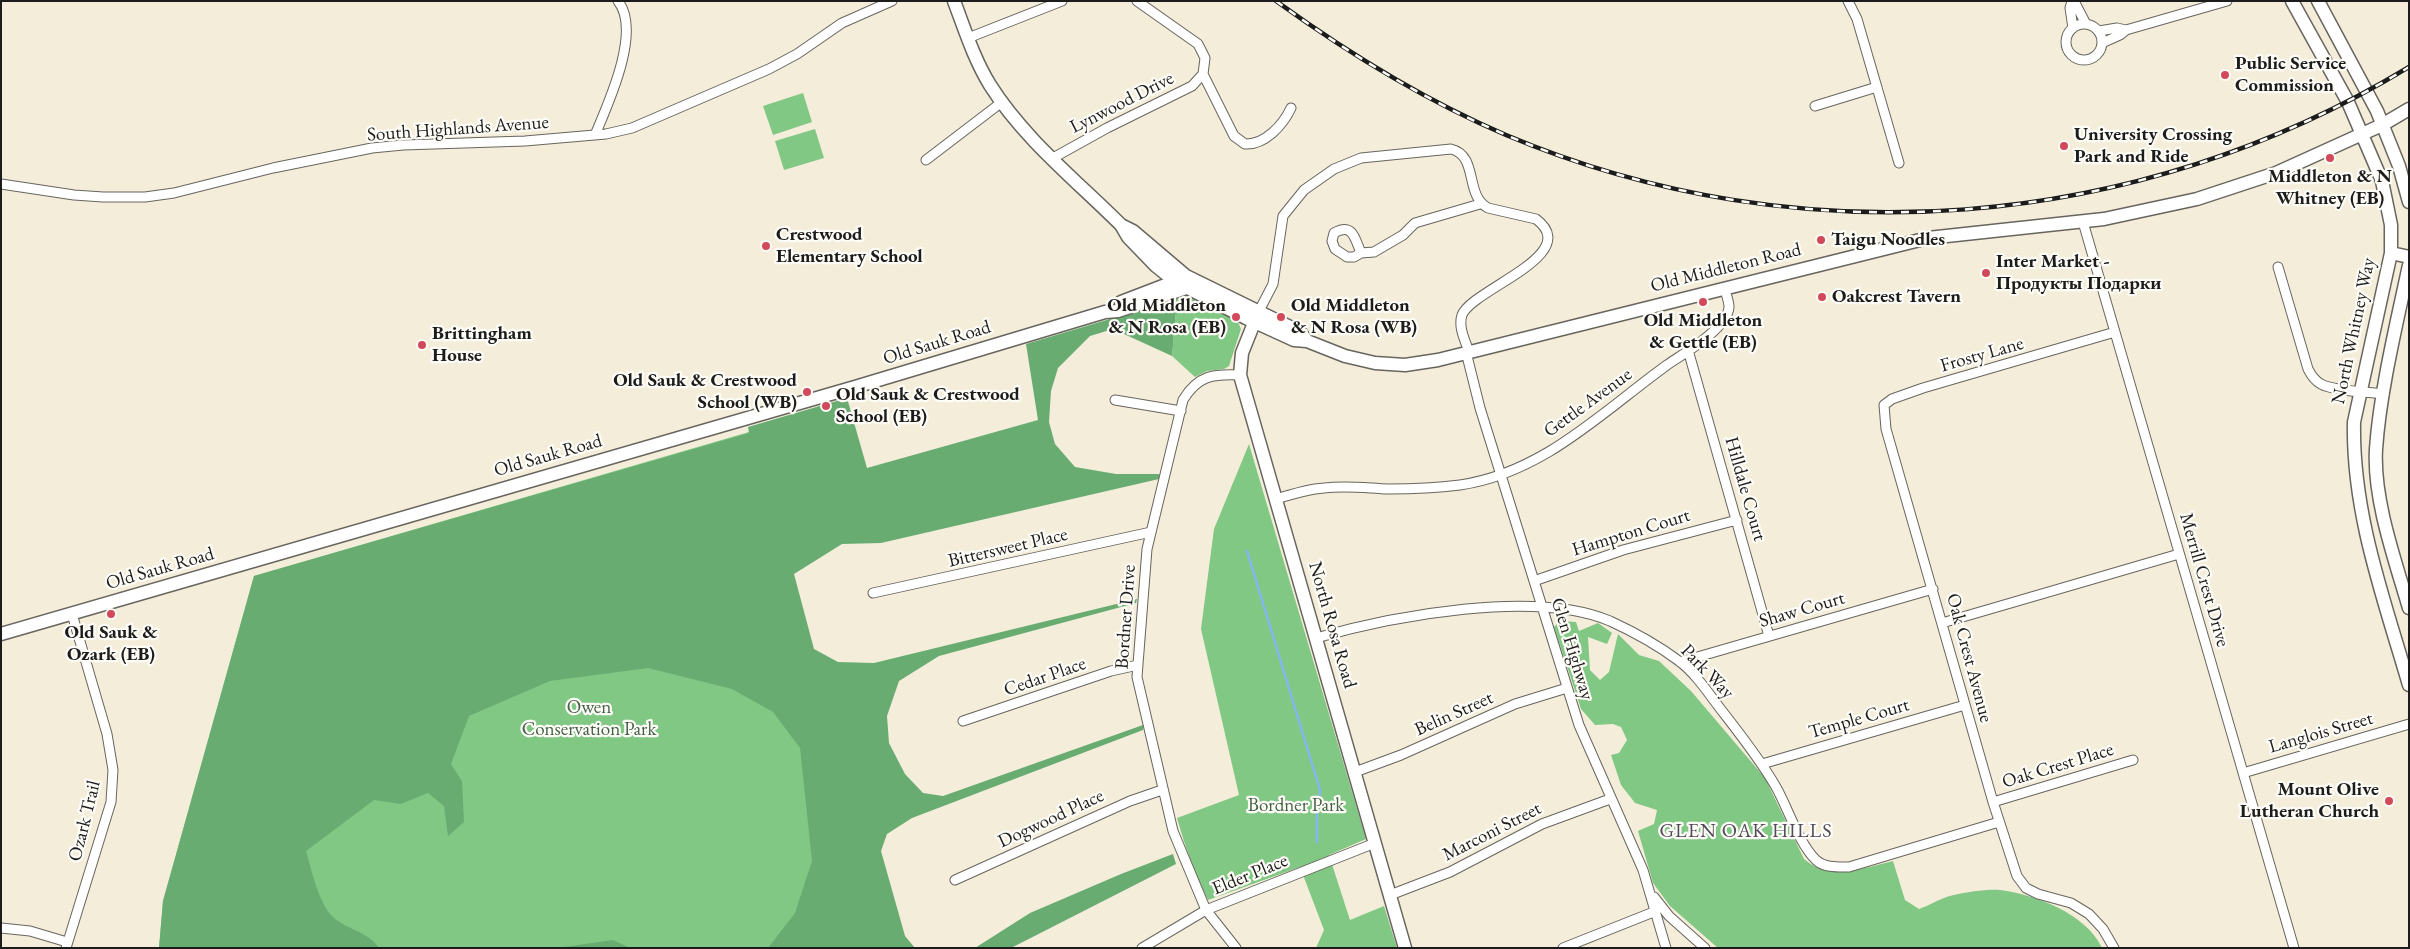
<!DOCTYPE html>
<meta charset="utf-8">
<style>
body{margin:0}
#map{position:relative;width:2410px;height:949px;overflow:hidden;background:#f4edda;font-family:"EB Garamond",serif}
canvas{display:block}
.frame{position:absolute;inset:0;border:2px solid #1c1c1c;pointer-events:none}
</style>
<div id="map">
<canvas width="2410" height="949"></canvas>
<div class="frame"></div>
</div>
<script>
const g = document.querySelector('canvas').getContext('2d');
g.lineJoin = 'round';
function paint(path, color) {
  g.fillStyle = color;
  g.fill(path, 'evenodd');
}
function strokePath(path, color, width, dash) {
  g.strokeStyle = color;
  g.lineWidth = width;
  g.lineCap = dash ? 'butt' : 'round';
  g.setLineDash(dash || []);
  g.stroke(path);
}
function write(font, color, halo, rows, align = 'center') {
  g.font = font + ' "EB Garamond",serif';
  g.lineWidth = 4.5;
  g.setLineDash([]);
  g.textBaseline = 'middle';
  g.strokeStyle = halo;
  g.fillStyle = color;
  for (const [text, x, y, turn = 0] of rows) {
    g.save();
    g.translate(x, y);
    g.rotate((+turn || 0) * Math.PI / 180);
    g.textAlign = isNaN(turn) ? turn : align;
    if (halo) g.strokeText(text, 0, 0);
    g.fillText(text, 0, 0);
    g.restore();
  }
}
paint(new Path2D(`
 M803,93L812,122L773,135L763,106Z
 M815,129L824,158L784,170L775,141Z
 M1184,296H1190L1238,322L1241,329L1229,366L1224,369L1207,371L1195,377L1172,356L1177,299Z
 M749,432L893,948H159L163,901L254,576Z
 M1249,444L1366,839L1329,855L1350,920L1384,906L1397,948H1316L1324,930L1300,867L1208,900C1195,873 1185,847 1177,818L1239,795L1201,629L1214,529Z
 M1560,621L1576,622L1579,631L1598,623L1612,633L1607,644L1588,637L1590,670L1600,680L1609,672L1618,634L1639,655L1659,661L1691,691L1765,778L1804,859C1831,882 1862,868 1893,861L1905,900L1919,909C1931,905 1942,897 1954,895C1968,892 1986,889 2000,890C2034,894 2087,914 2102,948H1718L1670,906L1653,883L1638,831L1654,824L1657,810L1635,803L1621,785L1611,755L1619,753L1627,740L1621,727L1613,724L1595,725L1581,709L1554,627Z`), '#81c884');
paint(new Path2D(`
 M1177,299L1172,356L1113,329L1090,336L1058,368L1051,391L1049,422L1055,444L1075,467L1116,474H1159V479L881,543L842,544L794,574L814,649L838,662L874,663L1137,599L1136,603L939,656L899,681L887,716L889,743L905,774L923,793L943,796L1143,725V730L912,818L887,834L881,851L905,936L915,948H768L795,913L812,861L800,748L773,712L732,689L648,668L550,681L469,716L451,764L462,781L464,822L448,836L444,806L428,793L401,804L374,800L306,851C312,871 318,901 332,916C344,929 368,931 379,948H159L163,901L254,576L749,433L748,427L847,398L867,468L1038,420L1026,344Z
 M1173,854L1176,864L1011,948H975L1030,913L1121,874Z
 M613,940L630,948H563L564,947Z`), '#68ac72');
strokePath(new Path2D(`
 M1247,551L1320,790L1317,814V842`), '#84b6f1', 2.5);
const street = new Path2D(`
 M1848,1L1857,19L1899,163
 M2072,1L2070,8L2073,28
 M2074,1L2086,24
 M2066 42a18 18 0 1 1 36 0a18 18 0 1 1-36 0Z
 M2099,31L2117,28L2126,30
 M968,38L1062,1
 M2102,43L2120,35L2126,30L2227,1
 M1203,74L1234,136L1245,144C1265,145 1283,125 1291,108
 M1815,106L1877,87
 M595,135C608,104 642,31 618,1
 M1053,158L1107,128L1192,86L1203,74L1205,58L1198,44L1137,1
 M926,160L1002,102
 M1,184L74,195L103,197H145L174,193L273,168L372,148L403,145L525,141L606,134L632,128L769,69L797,54L842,23L892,1
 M2083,222L2294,948
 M1361,253C1355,239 1353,222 1334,233L1332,241L1335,249L1347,257H1354L1361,253L1374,252L1403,235L1415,223L1480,204
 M2278,267L2308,369C2311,375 2315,381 2321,384C2333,391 2368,392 2384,394
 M1258,313L1273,284L1283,216L1304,190L1334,169L1361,158L1451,149C1479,156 1464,195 1488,208L1536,219C1584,255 1472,289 1462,315C1458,327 1465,340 1469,352
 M1688,350L1769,636
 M1466,352L1480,408L1579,725L1643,870L1666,948
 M1115,400L1181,411
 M1276,499C1292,494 1308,489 1324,488C1346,485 1366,488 1388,489C1412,489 1436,488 1460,485C1543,473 1602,412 1667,365C1683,354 1728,328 1729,307C1729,301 1726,295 1725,289
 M1534,581L1623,550L1737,520
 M873,593L1151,532
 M1942,623L2179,554
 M1316,638C1393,616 1535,589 1610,621C1634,632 1659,646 1679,661C1695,673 1707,691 1719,707C1739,733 1760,759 1776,787C1788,808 1799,844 1816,860C1824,868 1839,867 1849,867L1999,822
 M1680,662L1933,589
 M963,721L1111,671L1138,665
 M1762,764L1965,705
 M1355,772L1401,755L1515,704L1567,688
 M2243,773L2409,724
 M1993,802L2133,760
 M955,880L1130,801L1162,790
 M1390,895L1450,872L1542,824L1610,799
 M1654,897L1669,916L1705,948
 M1,928L30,931L67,942
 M66,948L111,802L113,770L107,734L72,614
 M1142,948L1206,910L1375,843
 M1236,948L1206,910L1173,831L1137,677L1147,549L1183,400C1198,375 1213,374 1240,375
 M1563,948L1656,911
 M2114,948L2103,929L2089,914L2071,903L2038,894L2026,888L2017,876L1993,802L1886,429L1884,405L1892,399L1923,388L2115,332`);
const secondary = new Path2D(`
 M954,1C965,30 974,59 990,85C1024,139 1077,181 1121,225L1133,231L1186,276L1300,332L1307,341
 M2292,1L2348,102L2382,181L2391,225V253L2354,422C2352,513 2384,599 2409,685
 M2318,1L2377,111L2399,166L2409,202
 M1121,225L1128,237L1156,266L1176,282L1246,318L1294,340L1307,341L1345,356L1375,363L1405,365L1438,360L1928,238L2104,219L2197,199L2276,173L2382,125L2409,109
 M2391,253L2409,257
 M2409,265C2397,322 2380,391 2376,449C2373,499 2395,560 2409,608
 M1121,302L1181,279
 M1258,313L1242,353L1240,375L1405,948
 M1,634L855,387L1105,312L1118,311L1186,288`);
strokePath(street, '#68655e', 11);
strokePath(secondary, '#68655e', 15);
strokePath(street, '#fff', 9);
strokePath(secondary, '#fff', 12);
const rail = new Path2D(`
 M1276,1C1348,53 1424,100 1506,135C1800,259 2137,232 2409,67`);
strokePath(rail, '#1c1c1c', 4.5);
strokePath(rail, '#fdfcf7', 2.5, [8]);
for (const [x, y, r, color] of [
 [2225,75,5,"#d1495b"],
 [2064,146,5,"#d1495b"],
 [2330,158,5,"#d1495b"],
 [1821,240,5,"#d1495b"],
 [766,246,5,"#d1495b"],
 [1986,273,5,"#d1495b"],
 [1822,297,5,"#d1495b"],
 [1703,302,5,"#d1495b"],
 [1236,317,5,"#d1495b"],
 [1281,317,5,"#d1495b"],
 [422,345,5,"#d1495b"],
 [807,392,5,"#d1495b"],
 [826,406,5,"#d1495b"],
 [111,614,5,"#d1495b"],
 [2389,801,5,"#d1495b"]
]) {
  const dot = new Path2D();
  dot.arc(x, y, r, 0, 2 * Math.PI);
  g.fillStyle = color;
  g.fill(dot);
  strokePath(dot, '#fdfcf7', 2);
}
write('bold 19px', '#1c1c1c', '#fdfcf7', [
 ["Public Service",2235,64],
 ["Commission",2235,86],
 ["University Crossing",2074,135],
 ["Park and Ride",2074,157],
 ["Middleton & N",2330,177,"center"],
 ["Whitney (EB)",2330,199,"center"],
 ["Crestwood",776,235],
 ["Elementary School",776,257],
 ["Taigu Noodles",1831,240],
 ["Inter Market -",1996,262],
 ["Продукты Подарки",1996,284],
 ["Oakcrest Tavern",1832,297],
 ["Old Middleton",1226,306,"right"],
 ["& N Rosa (EB)",1226,328,"right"],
 ["Old Middleton",1291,306],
 ["& N Rosa (WB)",1291,328],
 ["Old Middleton",1703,321,"center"],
 ["& Gettle (EB)",1703,343,"center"],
 ["Brittingham",432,334],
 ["House",432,356],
 ["Old Sauk & Crestwood",797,381,"right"],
 ["School (WB)",797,403,"right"],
 ["Old Sauk & Crestwood",836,395],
 ["School (EB)",836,417],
 ["Old Sauk &",111,633,"center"],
 ["Ozark (EB)",111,655,"center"],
 ["Mount Olive",2379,790,"right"],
 ["Lutheran Church",2379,812,"right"]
], 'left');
write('19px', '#1c1c1c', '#fdfcf7', [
 ["Lynwood Drive",1122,103,-27],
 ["South Highlands Avenue",458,129,-4],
 ["Old Middleton Road",1726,268,-14],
 ["North Whitney Way",2354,331,-78],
 ["Old Sauk Road",937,343,-17],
 ["Frosty Lane",1982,355,-16],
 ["Gettle Avenue",1588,403,-36],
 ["Old Sauk Road",548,456,-16],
 ["Hilldale Court",1745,489,74],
 ["Hampton Court",1631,533,-17],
 ["Bittersweet Place",1008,548,-13],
 ["Old Sauk Road",160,569,-16],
 ["Merrill Crest Drive",2204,580,74],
 ["Shaw Court",1802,610,-16],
 ["Bordner Drive",1126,617,-86],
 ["North Rosa Road",1332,625,74],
 ["Glen Highway",1572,649,73],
 ["Oak Crest Avenue",1969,658,75],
 ["Park Way",1707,672,46],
 ["Cedar Place",1045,677,-19],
 ["Belin Street",1454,714,-24],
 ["Temple Court",1859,719,-16],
 ["Langlois Street",2321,733,-16],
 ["Oak Crest Place",2058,766,-17],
 ["Dogwood Place",1051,819,-25],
 ["Ozark Trail",85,821,-76],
 ["Marconi Street",1492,832,-27],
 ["Elder Place",1250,875,-22]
]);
write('19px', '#446146', '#fdfcf7', [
 ["Owen",589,708],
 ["Conservation Park",589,730],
 ["Bordner Park",1296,806]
]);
g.letterSpacing = '1px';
write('20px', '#524a5a', '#fdfcf7', [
 ["GLEN OAK HILLS",1746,832]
]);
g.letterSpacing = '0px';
</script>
